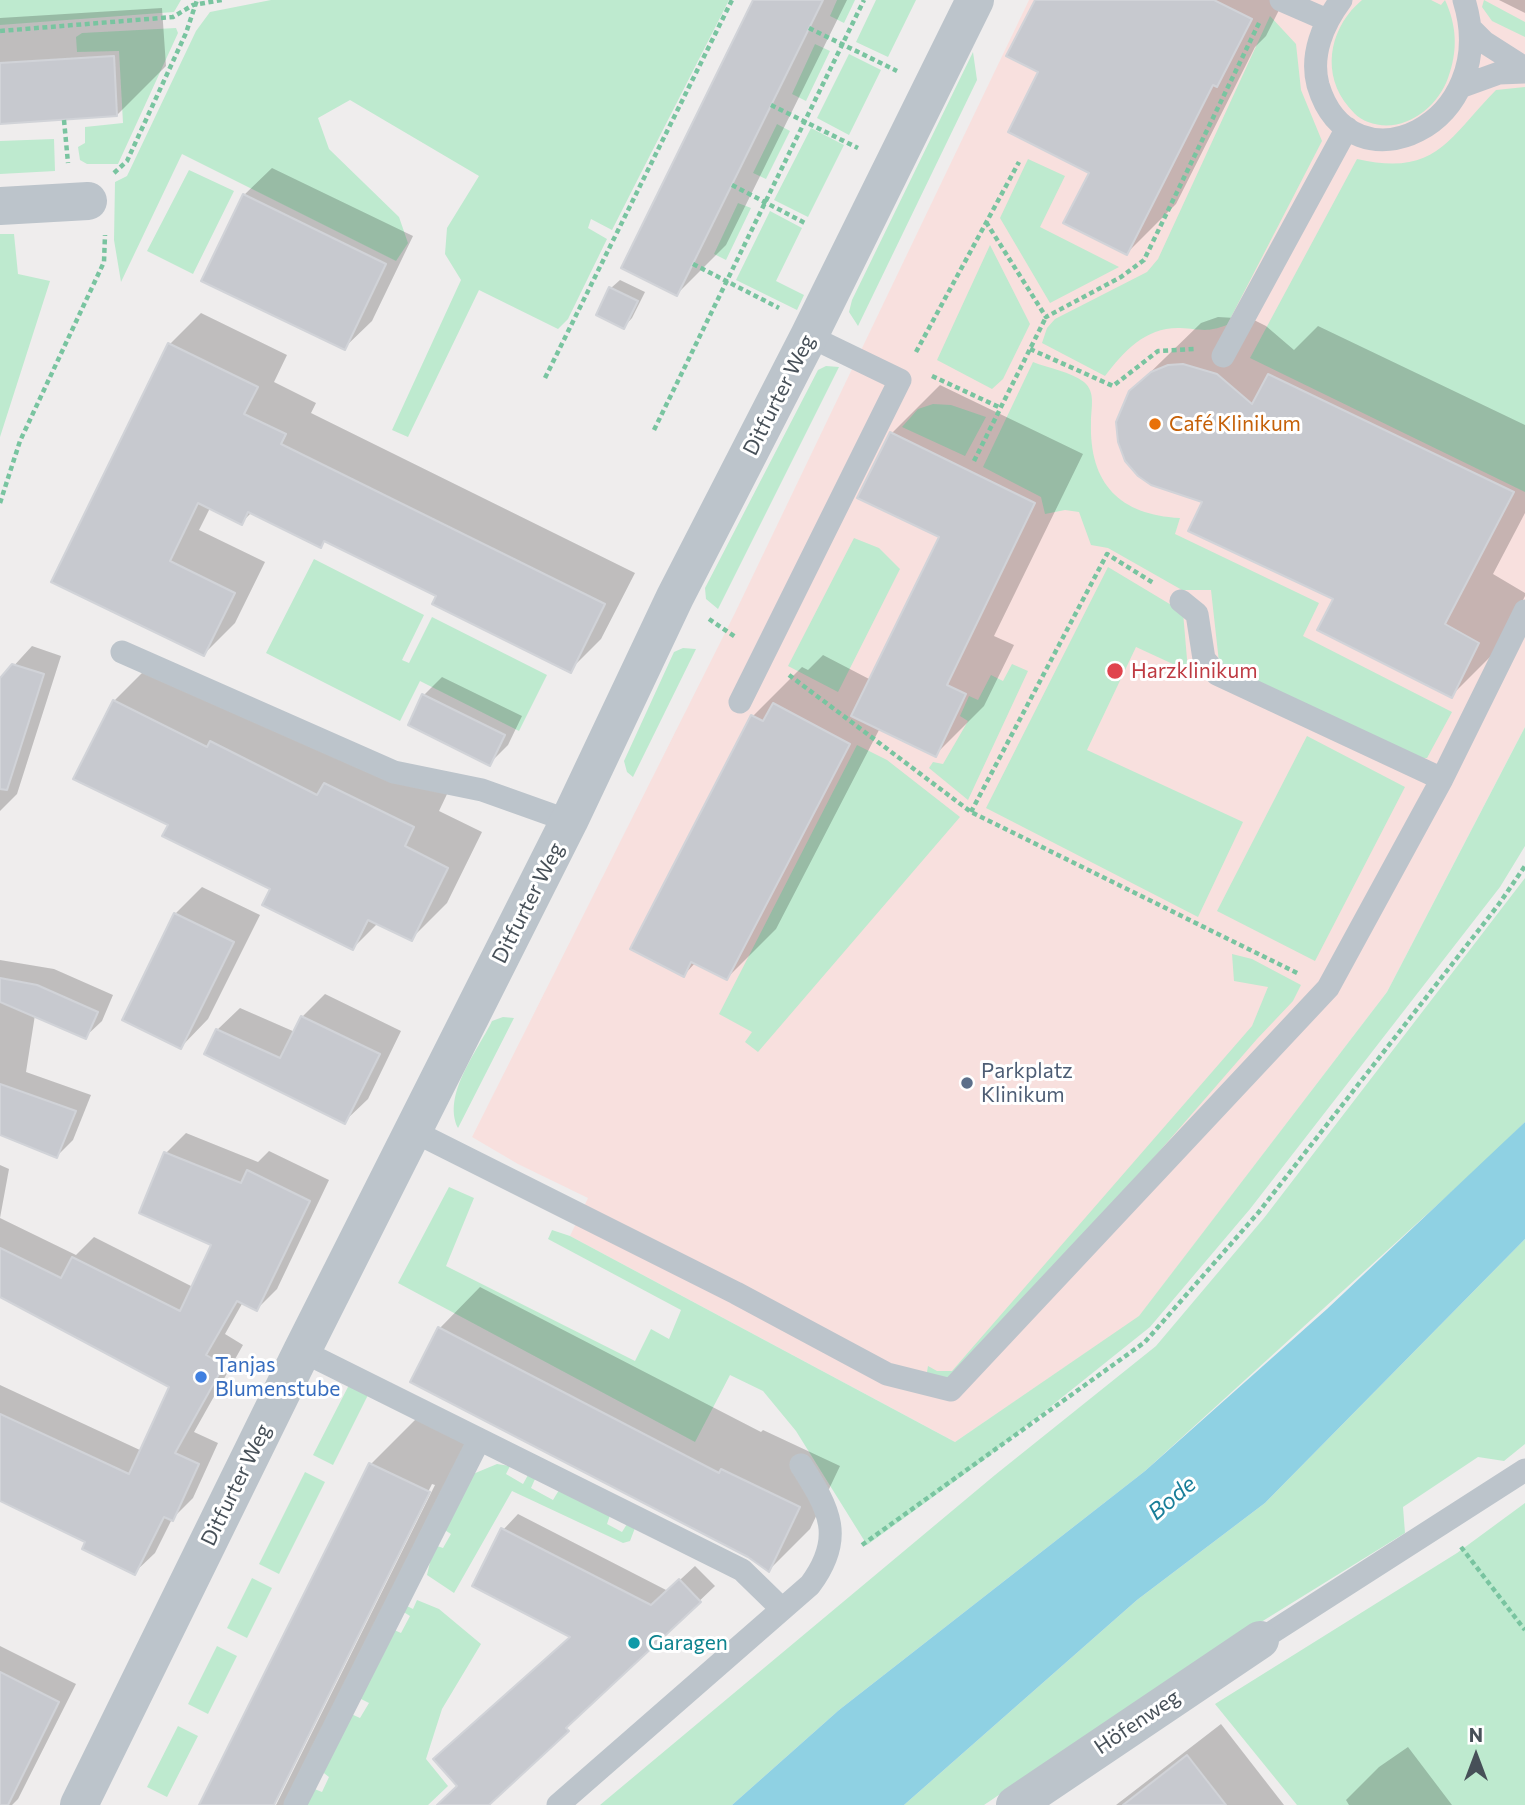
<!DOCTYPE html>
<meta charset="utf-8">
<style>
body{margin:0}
#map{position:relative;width:1525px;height:1805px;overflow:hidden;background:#efeded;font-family:Commissioner,sans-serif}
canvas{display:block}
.north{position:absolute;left:1441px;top:1721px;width:70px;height:70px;-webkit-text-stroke:5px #fff;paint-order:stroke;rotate:0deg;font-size:19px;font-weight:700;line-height:28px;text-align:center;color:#475058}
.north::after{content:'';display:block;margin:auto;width:24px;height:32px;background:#475058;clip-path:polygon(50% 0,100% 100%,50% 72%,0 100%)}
</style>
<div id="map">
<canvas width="1525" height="1805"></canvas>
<div class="north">N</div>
</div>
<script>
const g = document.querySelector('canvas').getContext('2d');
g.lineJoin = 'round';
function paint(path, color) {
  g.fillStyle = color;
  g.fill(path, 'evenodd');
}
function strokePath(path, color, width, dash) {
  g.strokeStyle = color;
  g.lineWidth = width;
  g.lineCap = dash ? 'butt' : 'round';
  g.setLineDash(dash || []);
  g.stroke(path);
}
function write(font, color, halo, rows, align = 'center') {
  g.font = font + ' Commissioner,sans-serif';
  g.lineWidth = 6;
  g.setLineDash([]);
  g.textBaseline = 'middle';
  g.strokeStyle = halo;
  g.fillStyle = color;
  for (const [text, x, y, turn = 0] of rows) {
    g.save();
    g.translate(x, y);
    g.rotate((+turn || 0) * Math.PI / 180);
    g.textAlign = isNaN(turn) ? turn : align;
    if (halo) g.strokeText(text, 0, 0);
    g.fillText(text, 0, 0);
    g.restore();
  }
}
paint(new Path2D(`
 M1029,0H1525V727L1387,992L1139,1317L955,1442L570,1236L588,1198L518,1164L472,1137L734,615Z`), '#f8e0de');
paint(new Path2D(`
 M0,0H181L174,12L0,25Z
 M271,0H729L612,230L591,219L588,228L607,239L568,319L558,329L479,290L408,437L392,430L461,280L445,254L447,228L479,176L350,100L318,118L329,149L399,217L408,243L396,261L182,154L121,282L114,240L115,182L127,176L196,31L210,12Z
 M837,0H855L844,23L830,16Z
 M876,0H916L888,57L856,42Z
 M1362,0H1431L1441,5L1445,0C1457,26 1458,51 1448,78C1437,109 1402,135 1368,122C1358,119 1350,109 1344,101C1321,67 1332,25 1362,0Z
 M1484,0L1525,22V37L1492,21L1482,7Z
 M1270,16L1296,44L1301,90L1322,141L1227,325C1206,333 1201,329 1180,328C1146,327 1124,351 1105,376L1042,343L1047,328L1055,319L1147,272L1158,259Z
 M176,28L178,33L118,164H87L80,160L78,147L85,143V127L123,123L119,51L77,52L76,37L82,33Z
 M815,44L830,51L806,101L792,94Z
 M973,52L977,80L858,326L849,312L852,300Z
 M849,54L881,70L849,135L817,118Z
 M1525,87V492L1250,358L1357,159C1436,177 1448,139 1496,90Z
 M777,124L790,131L766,179L753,173Z
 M811,128L844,145L808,217L774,200Z
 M54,139L55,171L0,174V141Z
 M1028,159L1065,176L1040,227L1119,267L1050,303L1000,218Z
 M189,170L234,191L193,274L147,251Z
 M738,203L751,208L726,260L714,254Z
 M770,211L802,228L776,281L804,295L797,310L736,280Z
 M0,234H14L18,274L50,281L0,437Z
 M990,245L1030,324L1003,379L992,389L937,360Z
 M1033,362C1048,368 1071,372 1084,382C1096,392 1091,408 1091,422C1089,484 1120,515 1180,518L1175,534L1319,603L1303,636L1452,712L1427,758H1415L1219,662L1211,590H1182L1108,548L1091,545L1079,512L1065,510L1045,514L1041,497L983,467Z
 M826,366L839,367L718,609L706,599L705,588L818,370Z
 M933,404L951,405L986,417L965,456L902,427L918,409Z
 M854,538L879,548L900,569L838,692L788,666Z
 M314,559L424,615L402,660L409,663L432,617L547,675L519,731L420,681L400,721L266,653Z
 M1108,567L1183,612L1188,671L1136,647L1087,750L1243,822L1198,917L986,808Z
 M683,648L696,649L633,777L627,772L624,761L674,652Z
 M1012,664L1028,671L968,800L929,768L933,762L943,764L968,721L960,716L969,696L978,700L991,675L1003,681Z
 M1525,727V846L1500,887L1250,1209L1150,1327L980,1463L867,1545L796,1431L763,1391L730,1375L695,1442L398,1283L449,1187L474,1198L446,1266L635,1361L651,1329L669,1339L681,1310L548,1239L552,1230L570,1236L955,1442L1139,1316L1387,992Z
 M1307,736L1405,787L1315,961L1217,911Z
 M857,745L887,760L960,817L758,1052L745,1042L752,1032L719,1014Z
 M1525,878V1122L1491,1156L1145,1471L839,1710L732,1805H600L995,1475L1156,1346L1264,1218Z
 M1232,954L1252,959L1301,985L1293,1001L1257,1039L1012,1321L948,1378H926L928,1366L937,1371H952L1252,1026L1268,987L1234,981Z
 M503,1017L514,1018L458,1128C442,1095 477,1052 492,1021Z
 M1525,1239V1444L1504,1461L1478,1457L1403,1507L1405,1533L1190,1666L984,1805H904L1137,1600L1265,1503Z
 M349,1385L368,1395L333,1465L313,1455Z
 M497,1464L510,1466L506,1474L523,1484L528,1475L535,1479L531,1488L553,1500L559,1490L610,1515L607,1524L622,1532L627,1524L635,1528L630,1541L623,1543L512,1491L454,1593L427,1575L434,1545L443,1548L451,1534L443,1529L473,1474Z
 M305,1472L325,1482L279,1574L259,1564Z
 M1525,1503V1805H1297L1215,1704L1457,1553Z
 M252,1578L272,1588L247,1638L227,1628Z
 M417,1600L439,1609L481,1644L442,1709L426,1759L448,1786L428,1805H304L312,1788L322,1792L329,1777L320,1770L349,1713L360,1718L369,1703L357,1697L392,1629L401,1633L410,1616L402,1611L405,1605L413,1609Z
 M217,1646L237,1656L208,1714L188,1704Z
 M178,1726L198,1736L167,1797L147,1787Z`), '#beeacf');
paint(new Path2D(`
 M1525,1122V1239L1265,1503L1137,1600L904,1805H732L839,1710L1145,1471L1327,1309Z`), '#8fd1e3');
paint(new Path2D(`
 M755,0H847L726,245L677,294Z
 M1037,0H1284L1266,36L1255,47L1176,204L1127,253L1091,172L1040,71Z
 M1499,0H1525V13Z
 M162,8L166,66L117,115L0,122V18Z
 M272,168L413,236L372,321L344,348L244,195Z
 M620,280L645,292L632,318L624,327L611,288Z
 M201,313L287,355L274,382L316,403L311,413L635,573L601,639L570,670L439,595L326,540L320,545L252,512L241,523L210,508L199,530L265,562L235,623L204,654L54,581L170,344Z
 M1218,317L1252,319L1266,326L1294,350L1318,326L1525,425V513L1493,574L1525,593V596L1500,647L1451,696L1336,598L1205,501L1118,422L1130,392L1201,323Z
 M940,385L1083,454L994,636L1014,645L984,706L935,755L880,728L776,929L727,978L696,962L684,975L632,948L753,716L802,667L808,670L823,655L871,680L941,537L891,434Z
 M32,646L61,656L17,794L0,811V681Z
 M150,665L448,792L439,811L482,832L447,903L411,939L378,923L353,948L273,888L170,825L114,701Z
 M442,677L522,716L508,745L489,764L424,695Z
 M202,887L260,915L208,1019L181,1047L175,914Z
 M0,960L54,969L113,995L102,1021L85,1037L35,1015L26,1072L91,1095L73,1140L57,1156L0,1133Z
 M325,994L401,1031L368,1099L345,1121L217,1030L240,1008L295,1032L302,1017Z
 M186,1133L258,1162L269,1151L329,1180L277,1289L257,1309L243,1302L225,1334L243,1345L194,1432L218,1443L193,1498L172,1519L155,1553L134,1573L87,1541L0,1499V1385L142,1451L172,1387L0,1295V1218L76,1255L94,1237L193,1287L213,1245L166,1153Z
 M0,1165L9,1169L0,1218Z
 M480,1287L761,1432L763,1430L840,1466L810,1529L769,1570L749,1556L412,1381L440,1328Z
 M420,1415L478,1443L297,1805H276L435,1485L432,1484L272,1805H200L371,1464Z
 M518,1514L668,1591L695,1566L715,1586L486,1805H438L459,1786L572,1636L503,1530Z
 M0,1646L76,1684L18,1799L12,1805H0Z
 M1221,1724L1284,1805H1116Z
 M1408,1747L1452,1805H1349L1346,1800L1379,1767Z`), '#0003');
const building = new Path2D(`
 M753,0H823L677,296L621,268Z
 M1035,0H1214L1252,19L1217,87L1213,85L1127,255L1063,223L1089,173L1008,132L1038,72L1006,56Z
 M114,56L117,116L0,124V63Z
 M243,194L386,264L345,350L201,281Z
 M609,287L638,301L624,329L596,315Z
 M168,343L258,387L244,414L286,434L281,444L605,604L571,673L432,604L436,596L324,541L321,548L248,512L242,525L198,503L170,561L235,593L204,656L51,582Z
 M1183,364L1217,374L1252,404L1268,374L1514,492L1445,624L1479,643L1452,698L1317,630L1333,599L1188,531L1202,502L1151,485L1138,476L1125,461L1118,442L1116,422L1129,391L1151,372L1168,365Z
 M890,432L1035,503L947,685L966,694L936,757L851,716L939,537L857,498Z
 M12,664L44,674L7,790L0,789V678Z
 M422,694L505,735L490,766L408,725Z
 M113,700L207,747L210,741L317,795L324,783L414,827L405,846L448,868L412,941L368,920L353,950L262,905L270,889L162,836L168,825L73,779Z
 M773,703L850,744L727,980L691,962L684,977L630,949L751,715L763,721Z
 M174,913L234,942L181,1049L122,1020Z
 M0,978L37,985L98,1012L86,1039L0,1002Z
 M301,1016L380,1054L345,1124L204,1054L216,1029L280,1058Z
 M0,1084L76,1111L57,1158L0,1135Z
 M164,1152L241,1183L247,1170L310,1201L257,1311L237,1301L206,1355L224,1365L175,1453L199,1464L173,1521L164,1517L135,1575L82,1549L85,1542L0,1501V1414L129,1474L169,1387L0,1297V1248L61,1278L72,1257L180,1311L211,1245L139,1213Z
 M438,1327L719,1473L721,1469L800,1507L769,1572L748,1557L410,1382Z
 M369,1463L430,1492L274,1805H199Z
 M501,1528L651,1605L679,1579L701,1602L566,1728L569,1731L489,1805H437L457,1786L433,1759L570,1637L472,1586Z
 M0,1672L59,1702L8,1805H0Z
 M1187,1755L1226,1805H1123Z`);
paint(building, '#c7c9cf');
strokePath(building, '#d1d3d8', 2);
strokePath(new Path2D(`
 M809,28L897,71
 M0,31L173,17L193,5L222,0
 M771,105L858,148
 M64,120L68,163
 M114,173L127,161L186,33L197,0
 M732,185L805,223
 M986,222L1046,317L1121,277L1144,260L1260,21
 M693,264L779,308
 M1030,349L1113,386L1158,351L1194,349
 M916,352L1019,162
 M932,376L1001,408
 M545,378L732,0
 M654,430L864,0
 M974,461L1046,317
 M0,503L20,441L104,262L105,235
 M709,619L737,638
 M789,675L971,812L1299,974
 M971,812L1107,554L1155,584
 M862,1545L1145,1342L1258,1213L1499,904L1525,866
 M1461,1547L1525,1630`), '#79c4a0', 4.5, [5, 3.5]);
strokePath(new Path2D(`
 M1281,0L1327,20
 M1341,0C1323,24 1310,55 1318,85C1351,195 1503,125 1464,0
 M1471,29L1484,42L1525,68
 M1463,86L1499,73L1525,72
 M1223,356L1347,128
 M1181,601L1197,614L1204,659L1217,674L1442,779
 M122,652L394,772L482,790L569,821
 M740,702L900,380L809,336
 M413,1131L736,1293L887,1374L951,1390L1328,988L1442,779L1525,611
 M302,1351L742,1570L782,1609
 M1260,1640L1525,1470
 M295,1805L479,1440
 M558,1805L810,1585C845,1538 830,1510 801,1465`), '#bcc4cb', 23);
strokePath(new Path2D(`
 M0,206L88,201
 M79,1805L302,1351L569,821L675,597L809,336L975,0
 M1015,1805L1260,1640`), '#bcc4cb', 38);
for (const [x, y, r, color] of [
 [1155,424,7,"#e8710a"],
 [1115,671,9,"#e0444e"],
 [967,1083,7,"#5c6f8a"],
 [201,1377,7,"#3f7fe0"],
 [634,1643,7,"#0f9aa8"]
]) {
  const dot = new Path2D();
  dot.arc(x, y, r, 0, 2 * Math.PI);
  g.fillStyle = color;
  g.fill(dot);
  strokePath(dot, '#fff', 2.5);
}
write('21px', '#475058', '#fff', [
 ["Ditfurter Weg",779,395,-63],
 ["Ditfurter Weg",528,903,-63],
 ["Ditfurter Weg",236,1485,-64],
 ["Höfenweg",1137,1722,-34]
]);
write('21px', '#c56008', '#fff', [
 ["Café Klinikum",1169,424]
], 'left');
write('21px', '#be3a42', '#fff', [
 ["Harzklinikum",1131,671]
], 'left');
write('21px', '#4e5e75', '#fff', [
 ["Parkplatz",981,1071],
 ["Klinikum",981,1095]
], 'left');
write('21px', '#366cbe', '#fff', [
 ["Tanjas",215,1365],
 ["Blumenstube",215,1389]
], 'left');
write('21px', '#0d838f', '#fff', [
 ["Garagen",648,1643]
], 'left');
write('italic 23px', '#197e99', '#fff', [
 ["Bode",1172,1498,-40]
]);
</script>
